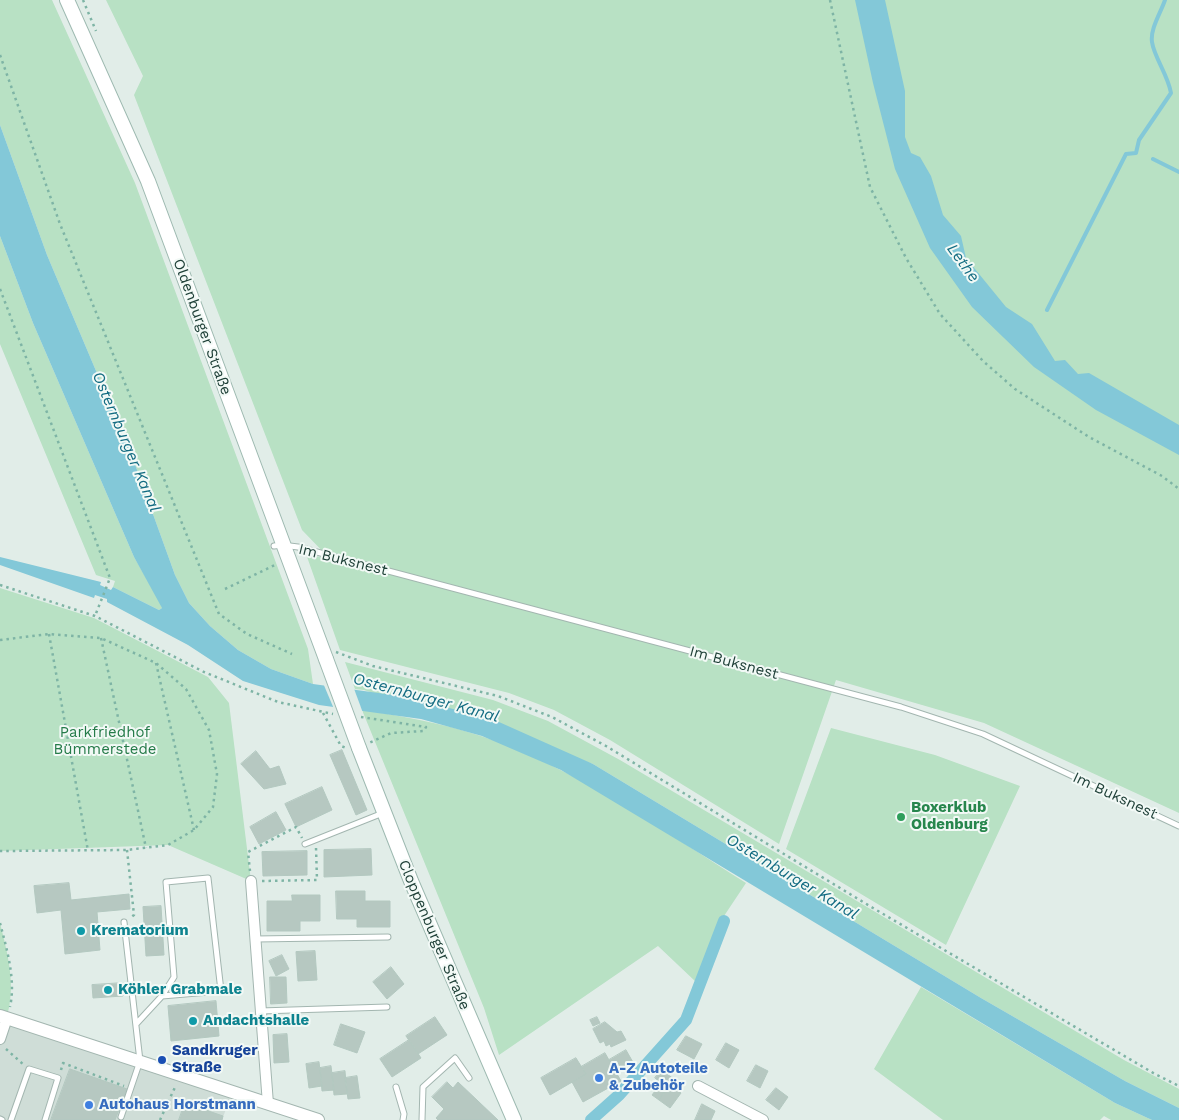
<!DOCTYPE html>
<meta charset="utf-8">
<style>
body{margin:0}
canvas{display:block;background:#e1ede8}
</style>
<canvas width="1179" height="1120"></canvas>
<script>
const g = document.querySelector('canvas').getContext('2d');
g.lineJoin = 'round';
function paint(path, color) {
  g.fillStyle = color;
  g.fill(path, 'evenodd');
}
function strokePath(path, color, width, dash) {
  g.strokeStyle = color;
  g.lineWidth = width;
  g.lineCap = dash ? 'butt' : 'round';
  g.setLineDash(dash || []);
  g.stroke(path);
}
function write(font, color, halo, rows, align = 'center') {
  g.font = font + ' "Work Sans",sans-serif';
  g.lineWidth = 4;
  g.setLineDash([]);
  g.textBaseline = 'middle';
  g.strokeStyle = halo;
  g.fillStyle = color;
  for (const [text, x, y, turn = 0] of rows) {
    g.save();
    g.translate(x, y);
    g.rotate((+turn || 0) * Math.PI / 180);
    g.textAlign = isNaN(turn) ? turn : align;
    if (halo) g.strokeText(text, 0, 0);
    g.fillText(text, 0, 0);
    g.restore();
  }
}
paint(new Path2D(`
 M7,1018L231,1095L222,1120H0V1040Z`), '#cfddd7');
paint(new Path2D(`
 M0,0H52L135,183L308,649L313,684L271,669L238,650L210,626L189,603L175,575L132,456L47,255L0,125Z
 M106,0H1179V813L984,723L836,680L779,844L610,740L554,710L509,693L340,650L306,554L330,559L302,530L134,95L143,76Z
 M0,236L33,323L134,557L161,604L162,608L159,610L113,587L115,581L96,575L0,344Z
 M0,588L94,618L208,677L229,703L251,881L168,845L0,851Z
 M345,662L493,700L548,721L620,760L1124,1060L1179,1089V1108L1125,1081L981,998L593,764L364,690L355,689Z
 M362,710C402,716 442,723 481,736C572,766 665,832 746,883L718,925L696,982L658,946L499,1055L484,1008Z
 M831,728L935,755L1020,786L946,945L786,849Z
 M0,923C8,955 16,985 7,1016L0,1015Z
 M921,987L1115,1103L1152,1120H1111L1104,1116L1100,1120H943L874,1069Z`), '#b8e1c4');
paint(new Path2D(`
 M855,0H885L905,91V137L911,153L920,157L931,176L943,215L961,236L966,258L1006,307L1032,324L1055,361L1065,360L1078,374L1089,373L1179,425V455L1096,410L1034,367L972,307L930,248L895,169L873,83Z
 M0,125L47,255L132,456L175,575L189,603L210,626L238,650L271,669L313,684L400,696L490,718L593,764L981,998L1125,1081L1179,1108V1120H1152L1115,1103L561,770L482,736L421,719L319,705L243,681L188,645L107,602V599L95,595L94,598L0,565V557L101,582L100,585L111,590L113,587L159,610L162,608L134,557L33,323L0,236Z`), '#83c8d8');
paint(new Path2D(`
 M323,683L353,686L363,713L334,709Z`), '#e1ede8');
strokePath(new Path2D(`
 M1153,159L1179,172
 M1047,310L1126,154L1136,153L1139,140L1171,93C1168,75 1154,57 1152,42C1150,29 1161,12 1165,0`), '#83c8d8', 4);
strokePath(new Path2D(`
 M591,1120L619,1095L686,1020L724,921`), '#83c8d8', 12);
const building = new Path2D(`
 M342,750L367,810L356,815L330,755Z
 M256,751L270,769L279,766L286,784L264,789L241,764Z
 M322,787L332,810L296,827L285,804Z
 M276,812L286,830L259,844L250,827Z
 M371,849L372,875L324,877V850Z
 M307,851V875L263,876L262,852Z
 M69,883L71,900L129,894L130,909L97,912L100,950L65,954L61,910L37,913L34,886Z
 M336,891H365V901H390V927H357V919H337Z
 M292,895H320V921H300V931H267V901H292Z
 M161,906L164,955L146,956L143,907Z
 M315,951L317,980L298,981L296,952Z
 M282,955L289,969L276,976L269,961Z
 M391,967L404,984L387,999L373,982Z
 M270,977H286L287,1003L271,1004Z
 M123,983V996L93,998L92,985Z
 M216,1001L219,1036L171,1041L168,1006Z
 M435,1017L447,1035L418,1054L406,1036Z
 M597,1017L600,1023L593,1026L590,1020Z
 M605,1022L617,1032L621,1031L626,1040L611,1047L610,1044L606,1046L604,1041L600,1043L593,1029Z
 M341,1024L365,1032L357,1053L334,1045Z
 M287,1034L289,1062L274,1063L273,1035Z
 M686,1036L702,1044L694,1059L677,1050Z
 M409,1040L421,1058L392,1077L380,1059Z
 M726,1043L739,1050L729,1068L716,1060Z
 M626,1050L634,1064L616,1074L609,1060Z
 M605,1053L621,1081L583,1102L572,1082L586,1074L581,1067Z
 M576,1058L586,1074L550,1095L541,1078Z
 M319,1062L322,1086L309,1088L306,1064Z
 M756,1065L768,1071L760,1088L747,1081Z
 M331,1066L334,1090L322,1091L320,1068Z
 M70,1069L127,1089L115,1120H51Z
 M661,1070L674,1079L659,1100L652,1095L661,1083L655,1078Z
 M345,1071L347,1094L334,1095L332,1073Z
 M357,1076L360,1098L348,1099L345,1078Z
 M447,1082L453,1088L458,1082L498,1120H438L436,1118L444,1109L432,1097Z
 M670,1084L681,1093L670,1108L659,1100Z
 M776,1088L788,1097L779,1110L766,1100Z
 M185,1103L223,1116L222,1120H179Z
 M702,1104L715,1111L711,1120H695Z`);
paint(building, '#b6c8c1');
strokePath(building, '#b3c8c0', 1);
const service = new Path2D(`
 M274,546L282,545L298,547L901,707L983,734L1179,826
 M305,844L383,813
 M256,939L388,937
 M260,1011L387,1007
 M137,1023L162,996L174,977L166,882L208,878L221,991L162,996
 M396,1087L404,1114L403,1120
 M121,1117L140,1061L124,922
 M0,1119L2,1120
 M11,1120L29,1069L58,1078L45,1120
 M422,1120L423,1087L455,1058L469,1078`);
const minor = new Path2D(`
 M251,881L268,1104
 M0,1039L7,1018
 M698,1086L763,1120`);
const tertiary = new Path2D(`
 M0,1016L318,1120`);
const secondary = new Path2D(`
 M67,0L148,181L326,659
 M359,748L411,881L514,1120`);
strokePath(service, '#a3b6b0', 7);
strokePath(minor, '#a3b6b0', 12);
strokePath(tertiary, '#a3b6b0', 14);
strokePath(secondary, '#9ebab1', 16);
strokePath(new Path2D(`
 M83,0L96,31
 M830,0L870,187L906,258L940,314L983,361L1015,389L1089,437L1162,476L1179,489
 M0,55L60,224L219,614L247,634L292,654
 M0,289L110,578L95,616
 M0,585L95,616L204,672L278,702L333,714
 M225,589L277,564
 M49,634L88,851
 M101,638L146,848
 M0,640L49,634L101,638L156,663L186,689L209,730L217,774L213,807L194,830L168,845L127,850L0,851
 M336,652L373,666L498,696L552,717L606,746L873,908L1155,1074L1179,1086
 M156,663L194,830
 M323,713L341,746L346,748
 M361,717L426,727L424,731L391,733L369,743
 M127,850L134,915L130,918
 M250,871L248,852L296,827L302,838
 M262,881L317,880L316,848
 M0,923C7,950 16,980 10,1007
 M6,1049L24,1065
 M61,1070L63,1063L124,1086
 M160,1120L176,1085`), '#7eb4a5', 2.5, [2.5, 4]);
strokePath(service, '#fff', 5);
strokePath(minor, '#fff', 10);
strokePath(tertiary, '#fff', 12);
strokePath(secondary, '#fff', 14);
const secondaryBridge = new Path2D(`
 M326,659L359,748`);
strokePath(secondaryBridge, '#9ebab1', 16, []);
strokePath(secondaryBridge, '#fff', 14);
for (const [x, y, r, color] of [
 [901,817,5,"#2e9e5b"],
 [81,931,5,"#0f9aa8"],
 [108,990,5,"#0f9aa8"],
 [193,1021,5,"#0f9aa8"],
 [162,1060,5,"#1a4fb4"],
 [599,1078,5,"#3f7fe0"],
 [89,1105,5,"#3f7fe0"]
]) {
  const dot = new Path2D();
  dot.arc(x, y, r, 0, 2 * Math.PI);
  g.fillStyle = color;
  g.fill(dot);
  strokePath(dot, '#f2f9f6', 2);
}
write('15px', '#1f4038', '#f2f9f6', [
 ["Oldenburger Straße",202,327,70],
 ["Im Buksnest",343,560,14],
 ["Im Buksnest",734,663,15],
 ["Im Buksnest",1115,796,25],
 ["Cloppenburger Straße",434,935,67]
]);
write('15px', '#257b49', '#f2f9f6', [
 ["Parkfriedhof",105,733],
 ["Bümmerstede",105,750]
]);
write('bold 15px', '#27864d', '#f2f9f6', [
 ["Boxerklub",911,808],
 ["Oldenburg",911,825]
], 'left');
write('bold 15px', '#0d838f', '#f2f9f6', [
 ["Krematorium",91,931],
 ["Köhler Grabmale",118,990],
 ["Andachtshalle",203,1021]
], 'left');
write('bold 15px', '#164399', '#f2f9f6', [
 ["Sandkruger",172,1051],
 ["Straße",172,1068]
], 'left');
write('bold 15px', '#366cbe', '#f2f9f6', [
 ["A-Z Autoteile",609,1069],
 ["& Zubehör",609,1086],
 ["Autohaus Horstmann",99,1105]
], 'left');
write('italic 16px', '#136c82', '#f2f9f6', [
 ["Lethe",963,263,54],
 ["Osternburger Kanal",126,442,67],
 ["Osternburger Kanal",426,698,15],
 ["Osternburger Kanal",792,877,31]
]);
</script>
